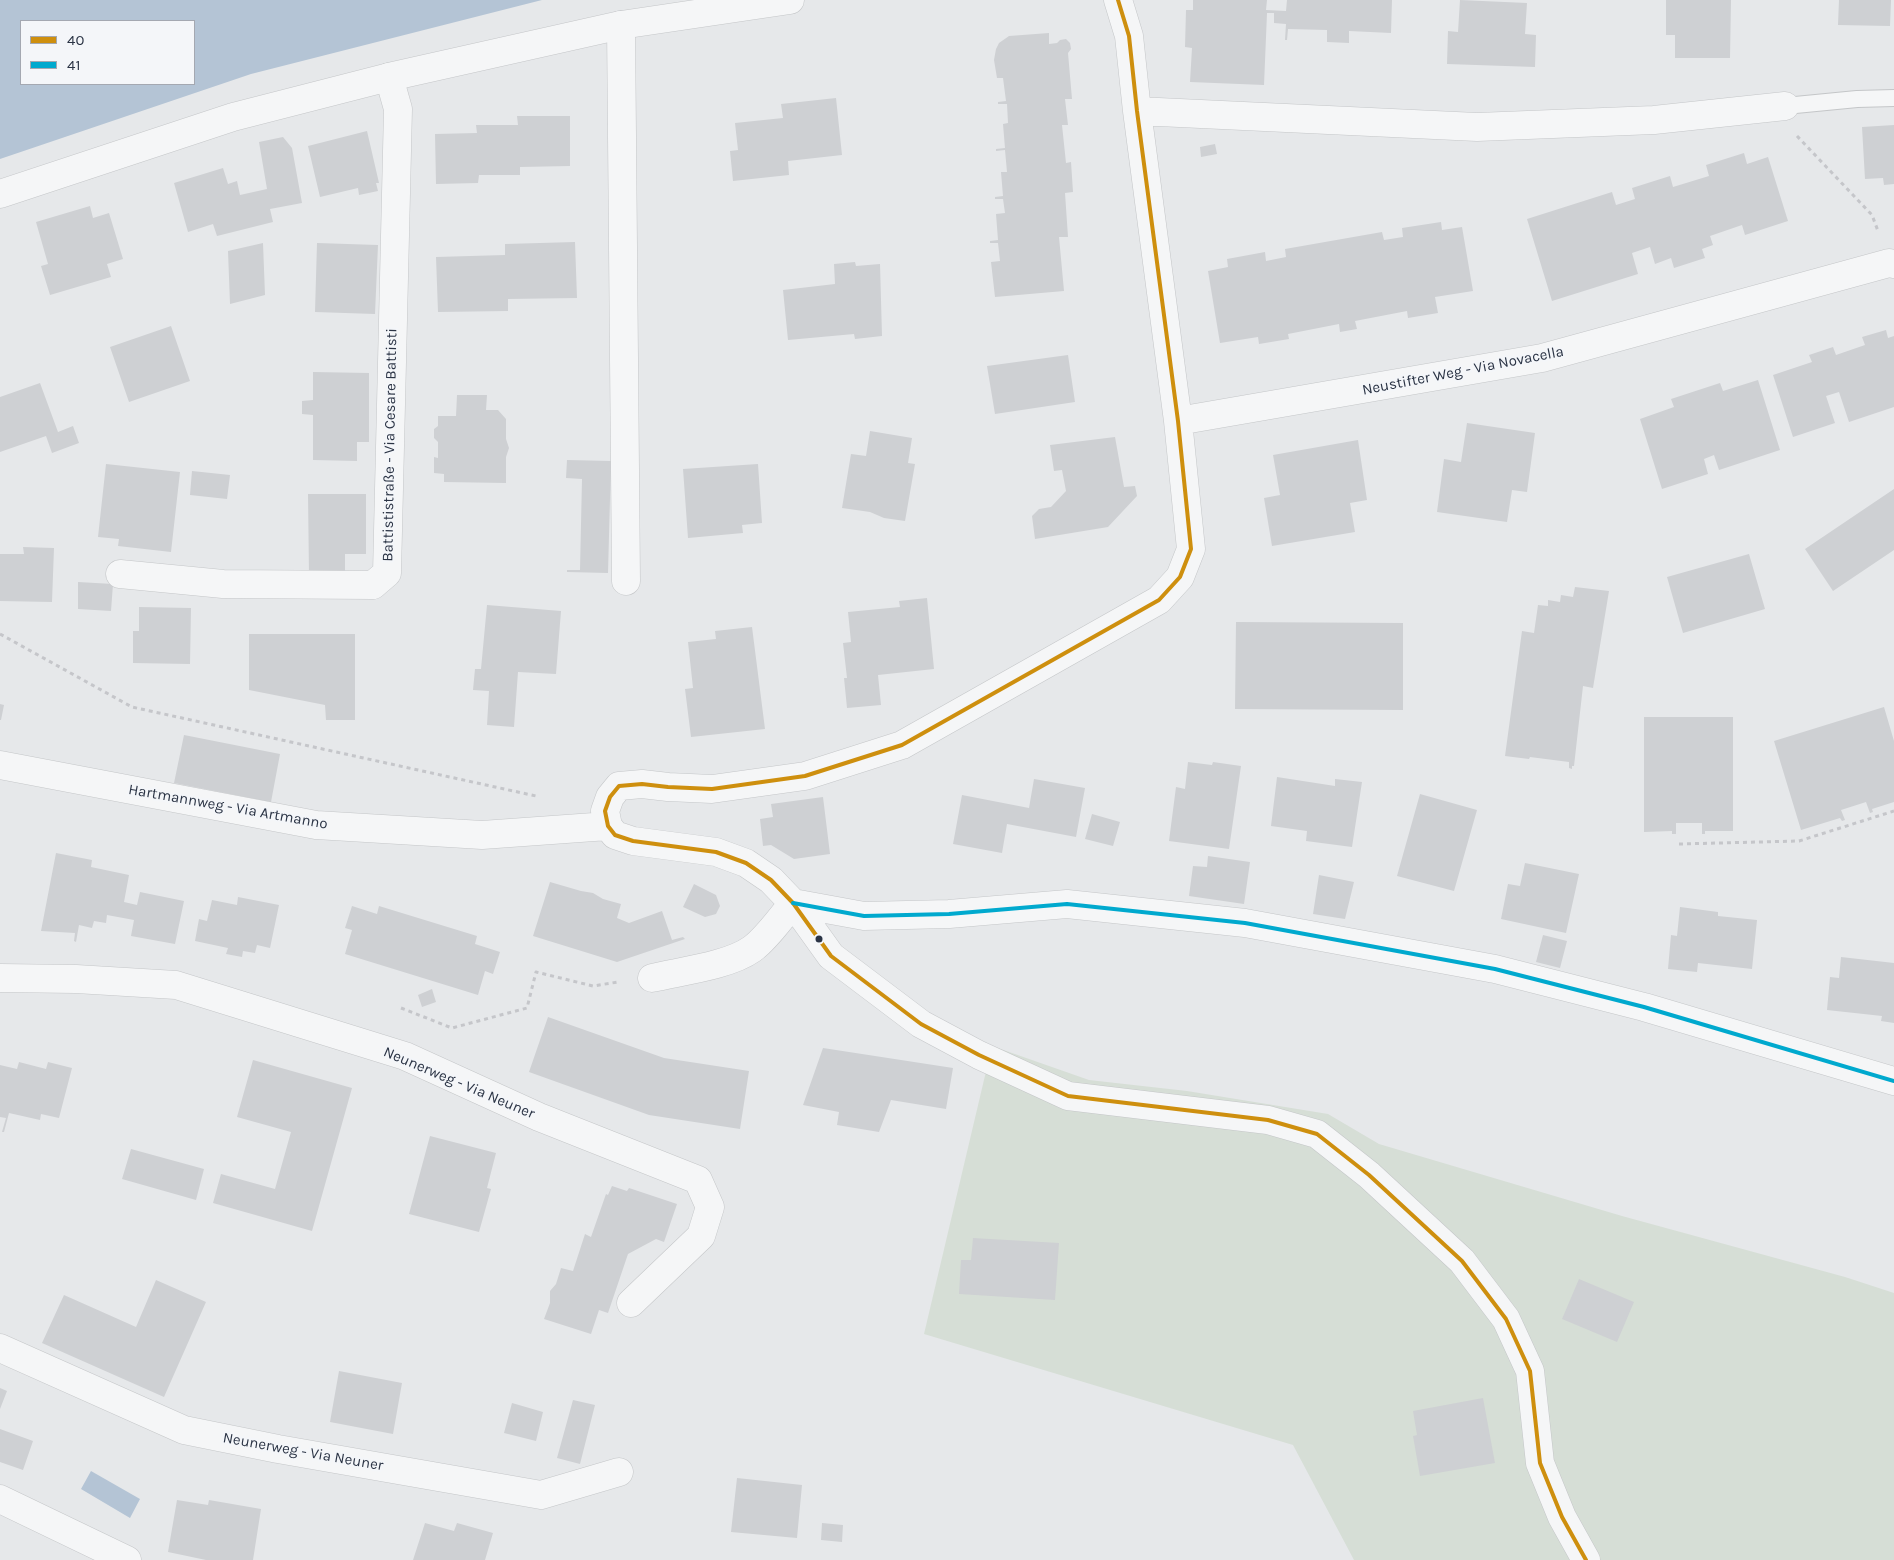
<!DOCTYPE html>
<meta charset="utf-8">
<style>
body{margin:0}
#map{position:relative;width:1894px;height:1560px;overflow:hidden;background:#e6e8ea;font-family:Karla,sans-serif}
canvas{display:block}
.legend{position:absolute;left:20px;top:20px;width:175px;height:65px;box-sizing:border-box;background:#f4f6f9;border:1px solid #a4a8b1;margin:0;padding:6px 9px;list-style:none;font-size:15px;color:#2b3445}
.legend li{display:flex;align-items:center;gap:10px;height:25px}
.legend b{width:25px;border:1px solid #a4a8b1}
</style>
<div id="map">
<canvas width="1894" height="1560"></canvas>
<ul class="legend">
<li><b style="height:6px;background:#ce8f0e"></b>40</li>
<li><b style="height:6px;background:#00a9ce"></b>41</li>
</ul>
</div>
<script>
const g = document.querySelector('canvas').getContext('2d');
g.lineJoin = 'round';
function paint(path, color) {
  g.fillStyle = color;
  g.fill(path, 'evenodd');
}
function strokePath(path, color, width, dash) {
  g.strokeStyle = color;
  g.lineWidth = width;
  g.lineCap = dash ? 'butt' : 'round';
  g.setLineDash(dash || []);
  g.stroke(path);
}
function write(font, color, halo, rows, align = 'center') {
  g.font = font + ' Karla,sans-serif';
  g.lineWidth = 4.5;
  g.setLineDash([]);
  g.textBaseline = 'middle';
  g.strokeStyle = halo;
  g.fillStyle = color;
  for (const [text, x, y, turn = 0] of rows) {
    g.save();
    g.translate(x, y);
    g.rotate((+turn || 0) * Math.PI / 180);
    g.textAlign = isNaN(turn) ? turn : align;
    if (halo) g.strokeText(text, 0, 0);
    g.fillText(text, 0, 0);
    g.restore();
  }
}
paint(new Path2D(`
 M992,1046L1089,1080L1187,1091L1328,1114L1379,1144L1622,1216L1845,1277L1894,1293V1560H1354L1293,1445L924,1334Z`), '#d6ded6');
paint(new Path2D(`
 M0,0H542L251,74L0,159ZM194,21V84H21V21Z
 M91,1471L140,1499L130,1518L81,1489Z`), '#b4c4d5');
paint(new Path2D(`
 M1193,0H1267L1266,10L1286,11L1287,0H1392L1391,33L1349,31V43L1327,42V30L1288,29L1287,40H1285L1286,24L1274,23V13H1267L1264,85L1190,82L1192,48L1185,47L1186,10H1193Z
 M1460,0L1527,3L1525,34L1536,35L1535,67L1447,64L1448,31L1458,32Z
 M1666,0H1731L1730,58H1675V35H1666Z
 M1839,0H1891L1890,26L1838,25Z
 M1049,33V44L1057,43L1060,40L1066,39L1070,43L1071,49L1068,53L1072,99H1065L1068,125H1062L1066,163L1071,162L1073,192L1065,193L1068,237H1059L1064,291L995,297L991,262L1000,261L998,243H990V241L998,240L996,214L1005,213L1003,199H995V197L1003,196L1001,172H1007L1005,150L996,151V149L1005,148L1003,124L1008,123L1007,104H998V102L1006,101L1003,78H997L994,60L996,49L999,43L1009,36Z
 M836,98L842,155L788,161L789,175L733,181L730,151L738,150L735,123L783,118L781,104Z
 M517,116H570V166L520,167V175H479L478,183L436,184L435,134L477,133L476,125H518Z
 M1894,125V184L1884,185L1883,178L1865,179L1862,127Z
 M367,131L379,183H376L378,191L359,195L358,188L320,197L308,146Z
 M283,137L292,148L302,203L270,209L273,222L217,236L213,224L188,232L174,183L223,168L228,184L237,181L240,195L267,189L259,142Z
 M1215,144L1217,154L1201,157L1200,147Z
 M1744,153L1747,164L1768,157L1788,221L1745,235L1742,225L1710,236L1713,245L1702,249L1705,258L1674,268L1671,258L1655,264L1650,247L1632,253L1638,274L1552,301L1527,219L1612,192L1616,205L1635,199L1632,188L1670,176L1673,187L1709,176L1706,165Z
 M90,206L93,218L109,213L123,259L107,264L111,277L50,295L41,266L48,264L36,222Z
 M1441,222L1442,230L1462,227L1473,291L1435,297L1438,313L1408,318L1407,311L1355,321L1357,329L1340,332L1339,324L1288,334L1289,339L1259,344L1258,337L1220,343L1208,271L1228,267L1227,259L1265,252L1266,261L1286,257L1285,249L1382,232L1384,240L1403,237L1402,228Z
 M575,242L577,298L508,299V311L438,312L436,257L505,255V244Z
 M263,243L265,295L230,304L228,251Z
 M317,243L378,245L375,314L315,312Z
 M855,262L856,266L880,264L882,336L855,339L854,334L788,340L783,290L835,284L834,264Z
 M171,326L190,381L129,402L110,347Z
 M1886,330L1888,338L1894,336V407L1849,422L1839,392L1826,396L1835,423L1793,437L1773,375L1812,362L1809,355L1833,347L1836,355L1865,345L1862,337Z
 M1068,355L1075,402L995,414L987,366Z
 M313,372L369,373V442H357V461L313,460V415L302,414V401L313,400Z
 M1758,380L1780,450L1719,470L1714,455L1704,459L1708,474L1662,489L1640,419L1674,407L1671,399L1720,383L1723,391Z
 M40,383L58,432L73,426L79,443L52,453L46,436L0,452V397Z
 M457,395H487L486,410H498L506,419V439L509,448L506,457V483L444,482V474L434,473V457L438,458V442L434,438V429L438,426V416H456Z
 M1467,423L1535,433L1527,492L1512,490L1507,522L1437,512L1444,459L1461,462Z
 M870,431L912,438L908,463L915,464L905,521L884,518L870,512L842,508L851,454L866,456Z
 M1115,437L1124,487L1135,486L1137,496L1108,527L1035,539L1032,516L1039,509L1051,507L1066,491L1062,470L1054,471L1050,445Z
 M1358,440L1367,500L1350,503L1355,532L1272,546L1264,498L1280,495L1273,455Z
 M567,460L611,461L608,573L567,572V570H580L582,479L566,478Z
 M106,464L180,472L171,552L118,546L119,539L98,537Z
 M758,464L762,523L742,525L743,533L688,538L683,469Z
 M192,471L230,475L227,499L190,495Z
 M1894,489V550L1833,591L1805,549Z
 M308,494H366V554H345V575H309Z
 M23,547L54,548L52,602L0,601V554H24Z
 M1749,554L1765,609L1683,633L1667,577Z
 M78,582L113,584L111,611L78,609Z
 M1575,587L1609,591L1593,688L1583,686L1574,766H1572V769L1569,768V762L1530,757L1529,759L1505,756L1522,631L1534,633L1538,605L1548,606V600L1560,602L1561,595L1573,597Z
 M927,598L934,669L878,675L881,705L847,708L844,678H847L843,643L851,642L848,612L900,607L899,601Z
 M487,605L561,611L556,674L518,672L514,727L487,725L489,691L473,690L475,669H481Z
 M139,607L191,608L190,664L133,663V631H139Z
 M1236,622L1403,623V710L1235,709Z
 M752,627L765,729L691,737L685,689L693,688L688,642L716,639L715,631Z
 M249,634H355V720H326L325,705L249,690Z
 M0,704L4,705L1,720H0Z
 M1884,707L1894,741V802L1872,809L1873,812L1870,813L1866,802L1841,810L1845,820L1842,821L1840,818L1801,830L1774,741Z
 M1644,717H1733V831H1705V834H1702V823H1676V834H1672V831L1644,832Z
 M184,735L280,754L271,802L174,783Z
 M1188,762L1212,765L1213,762L1241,766L1229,849L1169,841L1176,787L1185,789Z
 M1277,777L1335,786V779L1362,782L1352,847L1306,841L1307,831L1271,826Z
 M1034,779L1085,788L1076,837L1007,824L1002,853L953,844L962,795L1029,808Z
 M1420,794L1477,810L1454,891L1397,876Z
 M823,797L830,854L794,859L771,845L763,846L760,819L773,817L771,804Z
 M1092,814L1120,822L1113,846L1085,839Z
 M56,853L92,860L91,867L129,875L124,902L137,905L140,892L184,901L175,944L131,936L134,920L107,915L106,923L94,921L92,928L79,925L76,942L74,941L75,933L41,931Z
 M1208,856L1250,862L1244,904L1189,896L1193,866L1207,867Z
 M1525,863L1579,874L1566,933L1501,919L1508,884L1520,886Z
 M1319,875L1354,882L1345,919L1313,914Z
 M550,882L581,891L593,893L603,899L621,904L617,918L629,923L662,911L672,940L683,937L685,939L617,962L533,936Z
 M694,884L716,895L720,906L716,914L705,917L683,907Z
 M238,897L279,905L270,948L257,945L255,953L243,951L242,957L226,954L228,948L195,941L199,919L207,921L212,900L237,905Z
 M352,906L377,914L379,906L477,936L475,944L500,952L493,974L485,971L478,995L345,954L352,930L345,928Z
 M1680,907L1718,912V916L1757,920L1752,969L1698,963L1697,972L1668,969L1671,935L1677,936Z
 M1543,935L1567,941L1560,968L1536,962Z
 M1841,957L1894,963V1023L1881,1021L1882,1016L1827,1010L1830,977L1839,978Z
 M432,989L436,1002L422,1007L418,995Z
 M548,1017L664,1058L749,1071L740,1129L649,1115L529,1072Z
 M823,1048L953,1068L946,1109L891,1100L879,1132L837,1125L839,1112L803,1105Z
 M253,1060L352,1088L312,1231L213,1203L221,1174L275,1189L291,1132L237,1117Z
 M19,1062L46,1069L48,1062L72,1068L59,1118L41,1114L40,1120L9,1113L4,1132H2L6,1118L0,1117V1065L17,1069Z
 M430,1136L496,1153L487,1188L491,1189L479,1232L409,1214Z
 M131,1149L204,1169L196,1200L122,1179Z
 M612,1186L627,1191L629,1188L677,1204L664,1242L656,1239L628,1254L608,1313L599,1310L591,1334L544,1319L550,1303V1291L556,1284L561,1268L573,1271L585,1234L591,1237L606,1194L608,1195Z
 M973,1238L1059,1243L1055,1300L959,1294L961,1260H971Z
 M1579,1279L1634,1302L1617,1342L1562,1319Z
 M156,1280L206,1302L164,1397L42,1343L64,1295L136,1327Z
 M339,1371L402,1383L393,1434L330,1422Z
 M0,1388L7,1391L0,1409Z
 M1483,1398L1495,1463L1420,1476L1413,1436L1417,1435L1413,1411Z
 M573,1400L595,1405L580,1464L557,1458Z
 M512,1403L543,1412L536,1441L504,1433Z
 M0,1429L33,1441L23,1470L0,1462Z
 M737,1478L802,1485L797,1538L731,1532Z
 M177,1500L208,1505L209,1500L261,1509L253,1560H206L168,1552Z
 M425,1523L454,1531L457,1523L493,1533L485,1560H413Z
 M822,1523L843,1525L842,1542L821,1540Z`), '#ced0d3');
const service = new Path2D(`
 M1785,106L1857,99L1894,98`);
const minor = new Path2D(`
 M1118,0L1129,36L1137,111L1178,421L1191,549L1180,577L1159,600L902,745L805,776L712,789L668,787L642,784L619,786L610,797L605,811L608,826L615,835L633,841L716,852L746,863L771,880L793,903L831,956L921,1024L979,1055L1068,1096L1268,1120L1317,1134L1369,1175L1462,1261L1506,1319L1530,1371L1540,1463L1562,1517L1586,1560
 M621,25L626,581
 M1137,111L1477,127L1654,120L1785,106
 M1178,421L1542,358L1889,263L1894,264
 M120,574L223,584L373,585L387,573L398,109L389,77
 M0,765L316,825L482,835L608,826
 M793,903L864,916L949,914L1067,904L1245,923L1495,969L1644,1007L1894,1081
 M0,978L76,979L176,985L405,1056L539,1117L698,1180L710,1207L701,1236L631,1303
 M652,978C681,971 728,966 752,949C765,940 782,917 793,903
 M0,1348L184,1430L278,1449L541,1495L619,1472
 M0,1499L127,1560`);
const tertiary = new Path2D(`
 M0,194L233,117L389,77L621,25L790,0`);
strokePath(service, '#c4c6c8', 18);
strokePath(minor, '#c4c6c8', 29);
strokePath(tertiary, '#c4c6c8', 29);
strokePath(new Path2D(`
 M1797,136L1872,215L1878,231
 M0,634L132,707L536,796
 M1679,844L1799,841L1894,811
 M401,1008L452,1028L527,1008L536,972L593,986L618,982`), '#c5c6ca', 3, [4, 4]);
strokePath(service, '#f5f6f7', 16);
strokePath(minor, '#f5f6f7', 28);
strokePath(tertiary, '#f5f6f7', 28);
strokePath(new Path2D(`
 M1118,0L1129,36L1137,111L1178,421L1191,549L1180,577L1159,600L902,745L805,776L712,789L668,787L642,784L619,786L610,797L605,811L608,826L615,835L633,841L716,852L746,863L771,880L793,903L831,956L921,1024L979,1055L1068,1096L1268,1120L1317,1134L1369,1175L1462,1261L1506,1319L1530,1371L1540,1463L1562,1517L1586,1560`), '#ce8f0e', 4);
strokePath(new Path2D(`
 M793,903L864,916L949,914L1067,904L1245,923L1495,969L1644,1007L1894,1081`), '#00a9ce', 4);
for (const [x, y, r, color] of [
 [819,939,4.5,"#2b3445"]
]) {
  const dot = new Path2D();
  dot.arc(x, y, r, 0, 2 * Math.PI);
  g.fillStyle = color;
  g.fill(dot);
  strokePath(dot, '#f4f6f9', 2);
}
write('15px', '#2b3445', '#f4f6f9', [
 ["Neustifter Weg - Via Novacella",1463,371,-11],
 ["Battististraße - Via Cesare Battisti",390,445,-89],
 ["Hartmannweg - Via Artmanno",228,807,10],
 ["Neunerweg - Via Neuner",459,1083,23],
 ["Neunerweg - Via Neuner",303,1452,10]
]);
</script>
